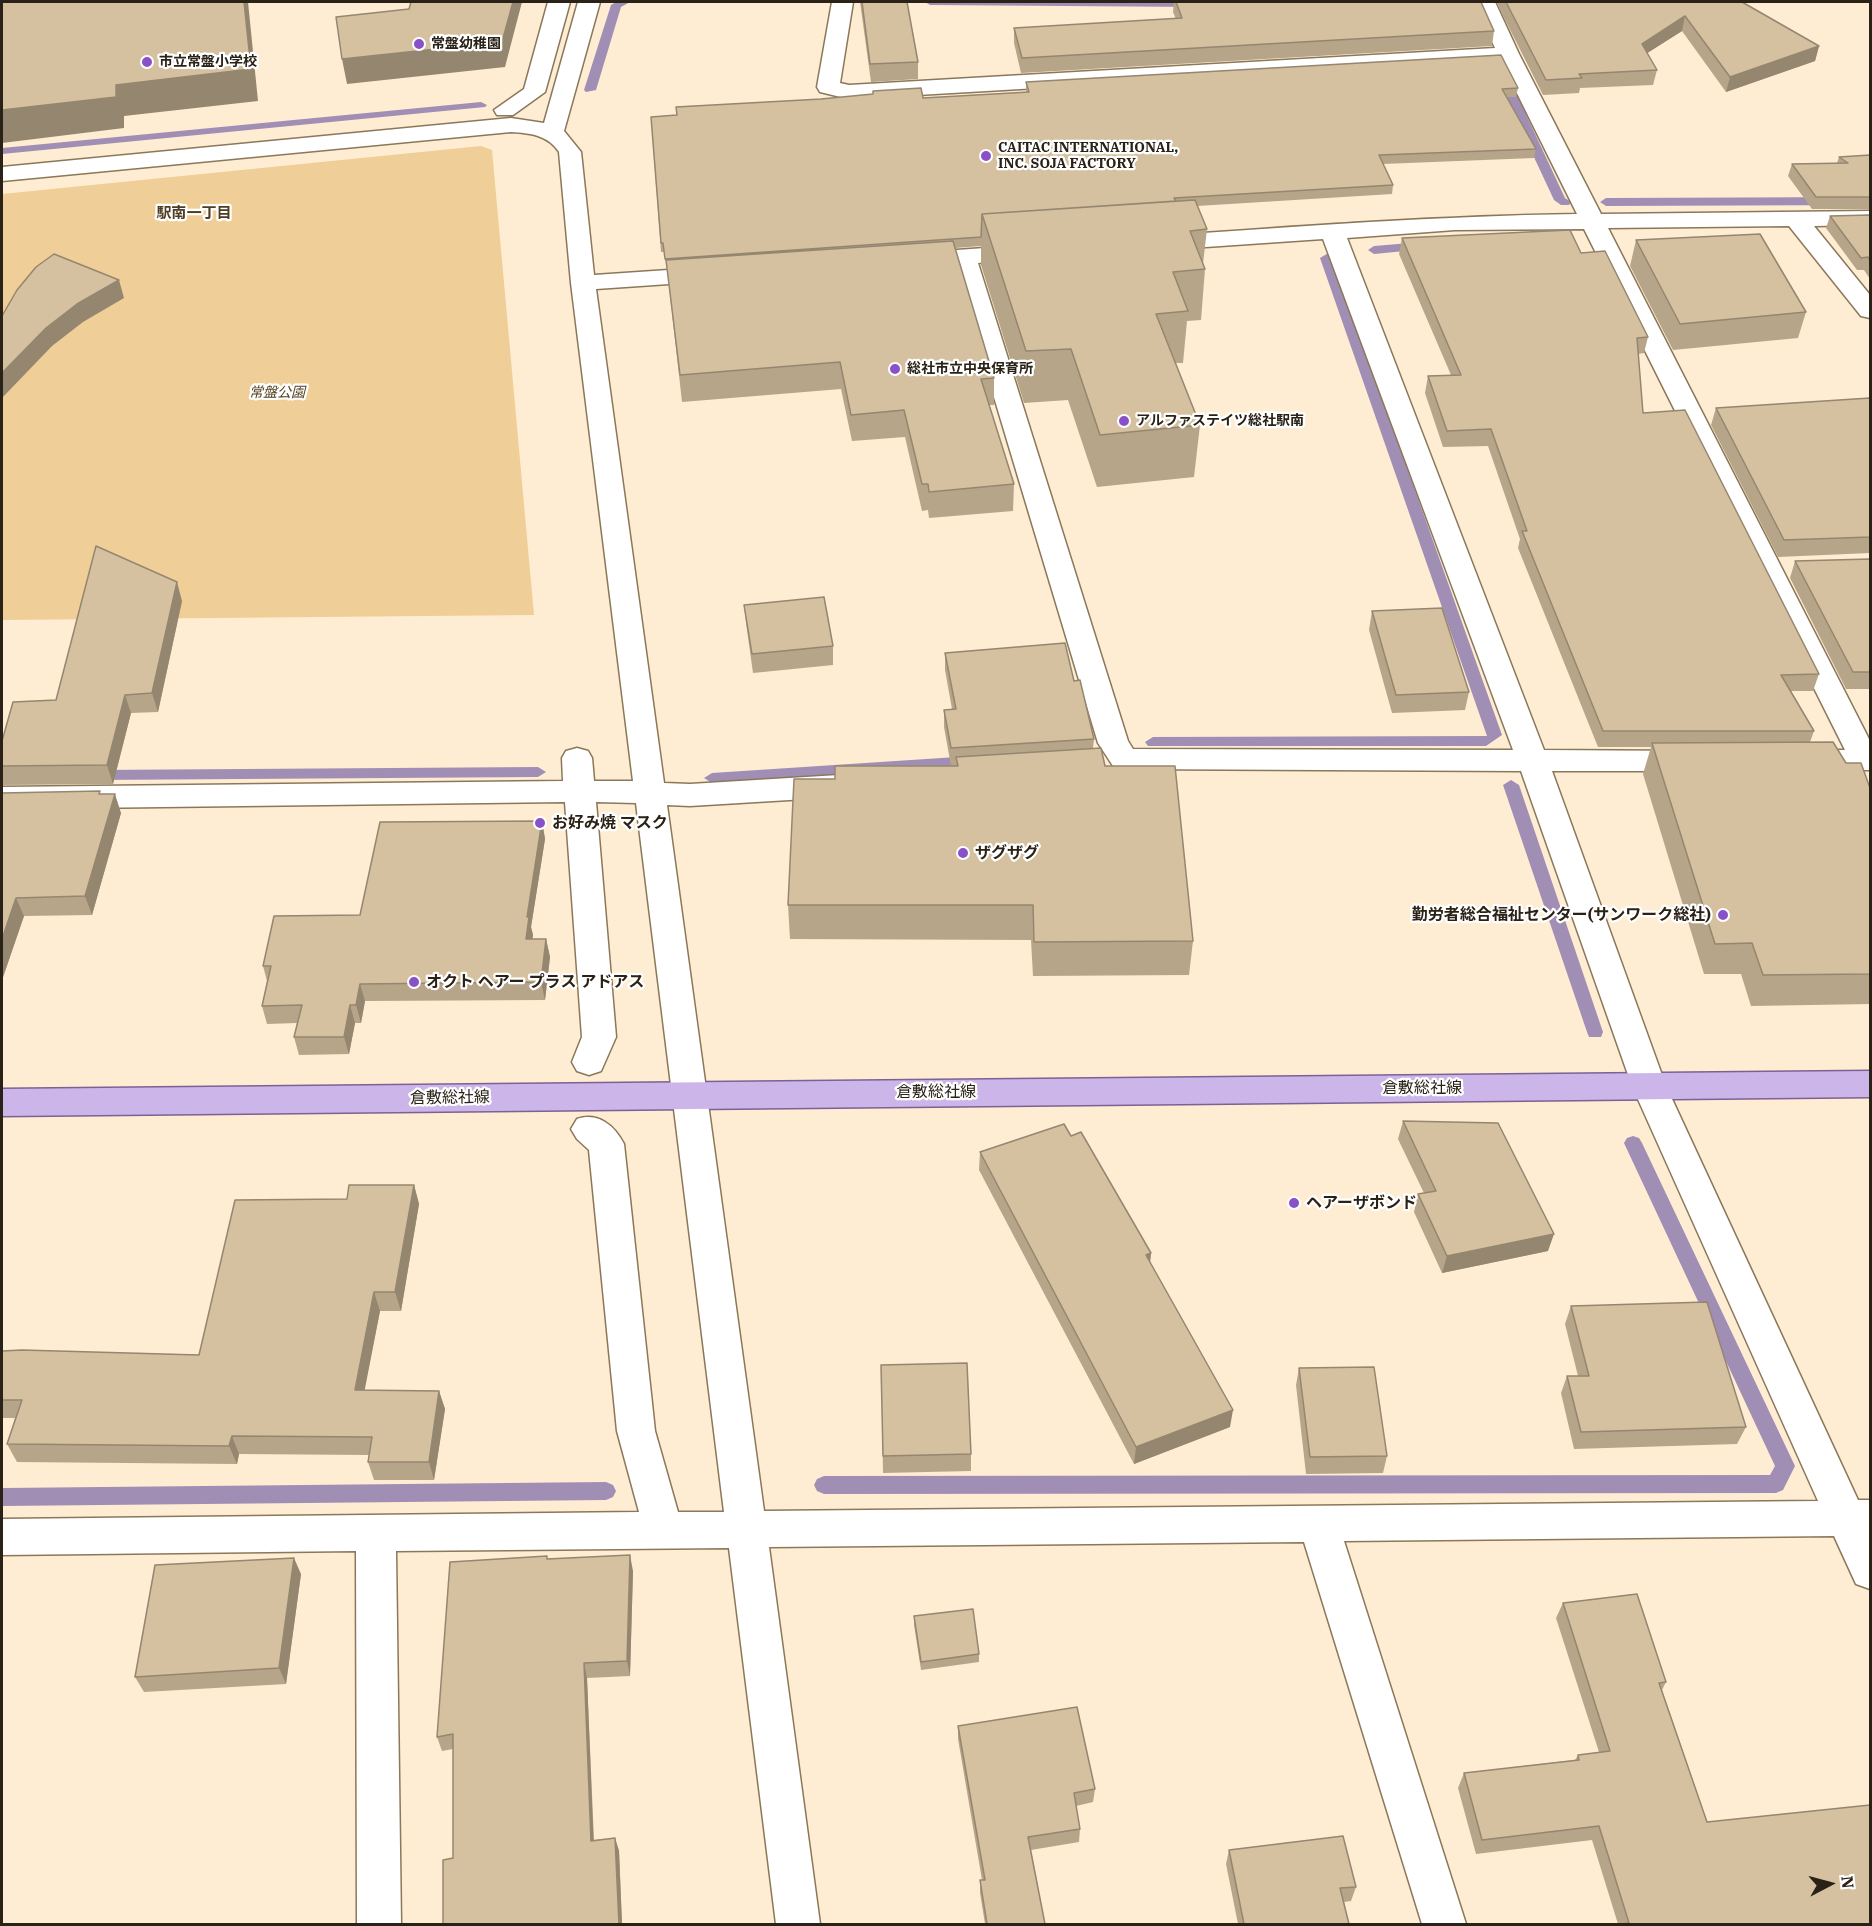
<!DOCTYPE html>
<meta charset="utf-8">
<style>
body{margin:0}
#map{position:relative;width:1872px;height:1926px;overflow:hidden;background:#feedd3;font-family:"IBM Plex Serif",serif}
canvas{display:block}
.frame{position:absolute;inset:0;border:3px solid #2a2216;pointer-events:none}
.north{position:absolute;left:1800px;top:1854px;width:60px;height:60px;-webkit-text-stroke:4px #fff;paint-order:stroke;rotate:84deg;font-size:16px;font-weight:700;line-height:24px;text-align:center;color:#2a2216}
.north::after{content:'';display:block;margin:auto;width:21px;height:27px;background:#2a2216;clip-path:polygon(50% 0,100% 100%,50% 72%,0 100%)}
</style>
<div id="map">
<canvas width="1872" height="1926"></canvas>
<div class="frame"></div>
<div class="north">N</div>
</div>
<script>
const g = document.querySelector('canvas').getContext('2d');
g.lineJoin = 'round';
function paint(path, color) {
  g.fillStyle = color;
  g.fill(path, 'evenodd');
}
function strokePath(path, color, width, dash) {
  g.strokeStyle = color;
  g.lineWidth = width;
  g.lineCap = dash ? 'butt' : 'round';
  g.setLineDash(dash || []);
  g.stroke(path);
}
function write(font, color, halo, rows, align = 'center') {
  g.font = font + ' "IBM Plex Serif","Noto Sans JP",serif';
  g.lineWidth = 4.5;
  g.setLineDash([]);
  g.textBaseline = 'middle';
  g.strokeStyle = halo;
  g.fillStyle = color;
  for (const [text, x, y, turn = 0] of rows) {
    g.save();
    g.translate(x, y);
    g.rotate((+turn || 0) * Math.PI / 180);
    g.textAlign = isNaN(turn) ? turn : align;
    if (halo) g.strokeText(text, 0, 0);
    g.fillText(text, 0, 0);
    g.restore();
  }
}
paint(new Path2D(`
 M481,146L492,150L534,615L2,620V194Z`), '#f0ce97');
paint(new Path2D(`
 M616,2H630L621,7L596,90L586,92L584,90L611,5Z
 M925,2H1199L1201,4L1196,7L930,5Z
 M1503,75L1509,78L1565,198L1571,202L1569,205H1561L1554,200L1497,78Z
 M481,102L487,105L485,107L2,154V148Z
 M1870,197V205L1606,206L1600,202L1606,198Z
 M1422,242L1428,246L1426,249L1374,254L1368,250L1374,246Z
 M1330,252L1336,256L1333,259L1502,735L1486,746H1148L1145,742L1153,737L1487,736L1320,258Z
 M972,756L977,757L980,761L977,765L712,783L704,778L712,773Z
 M538,767L546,772L538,777L95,780L87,775L95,770Z
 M1511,780L1519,785L1603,1032L1601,1037H1589L1587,1032L1503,785Z
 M1633,1136L1639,1138L1642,1143L1795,1466L1783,1490L1776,1493L824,1494L817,1491L814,1485L817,1479L824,1476L1770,1475L1775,1466L1624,1143L1627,1138Z
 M606,1482L613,1485L616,1491L613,1497L606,1500L2,1506V1488Z`), '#a18eb5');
const minor = new Path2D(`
 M548,2H570L545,92L513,115H497L494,110L524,89Z
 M578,2H600L564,131L581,152L594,275L713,267L722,269L725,274L722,279L713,281L596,289L664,783L690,784L839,775L850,778L854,786L850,794L839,797L690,806L667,805L764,1511L1818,1501L1632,1086L1521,771L1124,769L1113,766L1098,743L954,264L914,267L905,265L902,260L905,255L914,253L1027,245L1036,247L1039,252L1036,257L978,263L1128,741L1133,749L1513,750L1323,239L1162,250L1153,248L1150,243L1153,238L1162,236C1301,226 1438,216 1577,214L1501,61L849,99L820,92L817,87L832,2H853L840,83L849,85L1495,48L1474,2H1495L1519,54L1601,214L1870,211V225L1814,226L1870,295V318L1861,316L1789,226L1608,228L1870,741V770H1800L1789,767L1785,760L1789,753L1800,750H1845L1584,229L1455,230L1347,238L1544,750L1692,751L1703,754L1707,761L1703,768L1692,771H1552L1666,1086L1858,1500H1870V1589L1856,1584L1834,1536L1344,1541L1466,1924H1422L1304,1542L769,1547L820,1924H776L729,1548L396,1551L401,1924H357L356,1551L2,1555V1519L639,1512L617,1431L589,1150L577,1139L571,1129L577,1119C598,1112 614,1125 624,1144L655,1431L678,1512H724L636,803L596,802L616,1037L601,1071L589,1075L577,1071L572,1062L582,1037L565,802L2,809V787L563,781L562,758L566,751L577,748L588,751L592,758L594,781H633L571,283L559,152C548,135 530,133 511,132L2,181V167L511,118L544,123Z`);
const major = new Path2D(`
 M1870,1071V1097L2,1116V1089Z`);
strokePath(minor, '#8b785a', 3);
strokePath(major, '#7c6195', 3);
paint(minor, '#fff');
paint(major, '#cbb5e9');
paint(new Path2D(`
 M860,2H907L918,62V79L871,82Z
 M1174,2H1481L1494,31L1492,46L1021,73L1014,43V28L1176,19L1173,12Z
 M1496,2H1742L1819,46L1815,61L1726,92L1682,31L1647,53L1657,70L1653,85L1580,88L1579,93L1543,95Z
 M1026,82L1518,88L1516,97H1507L1536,149L1534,158L1383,164L1393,185L1392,194L1197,206L1207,229L1203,264L1205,269L1201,320L1187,321L1183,363H1175L1200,425L1194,477L1097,487L1068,400L1024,403L981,265V246L955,248L994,378V405H989L1014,484L1013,511L929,518L928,510L922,511L905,437L852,441L841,389L682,402L667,268L664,252H661L651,117L677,115L821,99L923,98L1026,92Z
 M1870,155V209H1812L1788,176L1792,164L1837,163L1839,157Z
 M1870,215V279L1864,270H1857L1826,228L1830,216Z
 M1402,238L1581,253L1648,337L1644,353L1638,354L1643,413L1819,674L1813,691H1791L1814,731L1810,742L1846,763L1870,788V1004L1751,1006L1741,974H1704L1643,774L1651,747H1598L1518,548L1520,539L1488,446L1443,447L1425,393L1428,376L1451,375L1399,254Z
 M1636,240L1806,312L1798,338L1673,350L1630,266Z
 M1870,398V553L1778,557L1711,425L1716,408Z
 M1870,559V689H1846L1790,578L1795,561Z
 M182,601L158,712L131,713L113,784L2,785V741L56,700Z
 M744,605L833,646V665L753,673L746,623Z
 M1372,611L1469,692L1465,710L1392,713L1369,630Z
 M945,653L1074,681L1094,739L1093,748L1105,766L1193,941L1189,975L1033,976L1031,940L790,939L788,905L835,779L956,766H951L944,727V710L952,709L945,670Z
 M2,793L101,794L121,813L92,915L24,916L2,980Z
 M542,821L545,839L531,927L533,935L532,939H546L550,957L545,1000L365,1001L361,1023H355L349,1054L299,1055L294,1037L297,1023L267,1024L262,1006L267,981L263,966Z
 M1403,1121L1548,1251L1442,1273L1414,1212L1418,1194L1424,1193L1398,1139Z
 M1071,1136L1151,1253L1150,1263L1230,1427L1134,1464L979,1170L980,1152Z
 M414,1185L419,1204L401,1311H380L364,1390L439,1391L445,1409L434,1480H374L368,1462L369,1455L239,1454L237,1464L17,1462L7,1444L15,1418H2V1351L199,1355L347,1199Z
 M1571,1306L1746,1427L1737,1444L1574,1449L1561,1393L1567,1376H1578L1565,1324Z
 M881,1365L971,1454V1471L883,1473Z
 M1299,1368L1387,1456L1383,1473L1306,1474L1296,1385Z
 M548,1559L633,1571L630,1676L587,1678L594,1840L615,1838L619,1851L622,1924H443L453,1858V1749L442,1751L437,1737Z
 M301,1574L286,1684L144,1692L135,1677Z
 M1563,1603L1666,1682L1662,1690L1707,1822L1870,1924H1618L1592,1840L1476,1854L1458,1788L1464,1773L1575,1760L1578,1755L1599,1752L1556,1618Z
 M914,1616L979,1654V1662L921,1670L914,1625Z
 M958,1726L1095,1789L1093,1802L1076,1806L1080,1829L1079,1842L1031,1850L1045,1924H985L980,1893V1880H982L958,1739Z
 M1229,1850L1356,1887L1351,1901L1344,1902L1349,1924H1238L1226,1864Z`), '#b7a58a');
paint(new Path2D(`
 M244,2H248L258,101L124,116V128L2,143V110L116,85Z
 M513,2H522L505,67L347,84L342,59Z
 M1685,16L1682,31L1638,59L1642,44Z
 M1819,46L1815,61L1726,92L1730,77Z
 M119,280L124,298L83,322L52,346L2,398V373L46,328L77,304Z
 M177,582L182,601L158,712L152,693Z
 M125,695L131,713L113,784L107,765Z
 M115,794L121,813L92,915L85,896Z
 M542,821L545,839L531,927L533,935L530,957L526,939L527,917Z
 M16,898L24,916L2,980V939Z
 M546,939L550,957L545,1000L541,982Z
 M360,984L365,1001L361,1023L356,1005Z
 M350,1005L355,1023L349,1054L344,1037Z
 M414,1185L419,1204L401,1311L395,1292Z
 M1554,1234L1548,1251L1442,1273L1447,1256Z
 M1151,1253L1149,1271L1146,1255Z
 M374,1292L380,1311L361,1409L355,1390Z
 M439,1391L445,1409L434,1480L429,1462Z
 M1233,1410L1230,1427L1134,1464L1136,1447Z
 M232,1436L239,1454L237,1464L229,1446Z
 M630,1555L633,1571L630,1676L627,1661Z
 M294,1558L301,1574L286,1684L279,1668Z
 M584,1663L587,1678L594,1854L591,1841Z
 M615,1838L619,1851L622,1924H619Z`), '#958670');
const building = new Path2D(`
 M2,2H244L251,69L116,85V97L2,110Z
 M411,2H513L502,42L342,59L336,17L409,9Z
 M862,2H907L918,62L870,64Z
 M1176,2H1481L1494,31L1022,58L1014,28L1182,18Z
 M1506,2H1742L1819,46L1730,77L1685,16L1642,44L1657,70L1579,74L1582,78L1546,80Z
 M1501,55L1518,88L1502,89L1536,149L1379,155L1393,185L1174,198L1176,201L982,214L981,237L665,259L663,243H661L651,117L677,115L676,107L821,99L873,94V91L921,88L923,98L1029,92L1026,82Z
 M1870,155V197H1816L1792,164L1848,163L1839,157Z
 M1195,200L1207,229L1190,231L1205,269L1173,272L1188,311L1156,314L1200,425L1100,435L1071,349L1026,351L982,214Z
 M1870,215V261L1868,257L1861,258L1830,216Z
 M1570,230L1581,253L1605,251L1648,337L1637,338L1643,413L1685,410L1819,674L1781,675L1814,731H1603L1522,531H1527L1491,429L1447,431L1428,376L1461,375L1402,238Z
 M1760,234L1806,312L1680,324L1636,240Z
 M953,241L994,378L981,379L1014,484L929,492L928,484H922L904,410L851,415L840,362L680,375L666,260Z
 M54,254L119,280L77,304L46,328L2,373V316L17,290L36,267Z
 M1870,398V537L1784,540L1716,408Z
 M96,546L177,582L152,693L125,695L107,765L2,766V741L13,702L56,700Z
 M1870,559V672H1853L1795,561Z
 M824,597L833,646L752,654L744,605Z
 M1442,608L1469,692L1396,695L1372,611Z
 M1065,643L1074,681L1080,680L1094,739L951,748L944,710L956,709L945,653Z
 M1833,742L1846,763H1861L1870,788V974L1763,975L1752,943L1715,944L1652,743Z
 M1101,748L1105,766H1175L1193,941L1034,942L1033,905H788L794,779H835V766H958L956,757Z
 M100,791L99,794H115L85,896L16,898L2,939V793Z
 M542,821L527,917H529L526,939H546L541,982L360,984L356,1005H350L344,1037H294L302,1005L262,1006L271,966H263L274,916L360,915L380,822Z
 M1403,1121L1498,1123L1554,1234L1447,1256L1418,1194L1436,1191Z
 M1064,1124L1071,1136L1081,1132L1151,1253L1146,1255L1233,1410L1136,1447L980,1152Z
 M349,1185H414L395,1292H374L355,1390L439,1391L429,1462H368L372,1437L232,1436L229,1446L7,1444L22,1400H2V1351L22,1350L199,1355L235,1200L347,1199Z
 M1707,1302L1746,1427L1581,1432L1567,1376H1589L1571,1306Z
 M967,1363L971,1454L883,1456L881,1365Z
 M1374,1367L1387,1456L1310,1457L1299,1368Z
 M630,1555L627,1661L584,1663L591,1841L615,1838L619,1924H443V1860L453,1858V1734L437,1737L450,1562L547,1556V1559Z
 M294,1558L279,1668L135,1677L155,1565Z
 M1637,1594L1666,1682L1659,1683L1707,1822L1870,1805V1924H1621L1629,1923L1599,1826L1482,1840L1464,1773L1579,1760L1578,1755L1610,1751L1563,1603Z
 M973,1609L979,1654L921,1662L914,1616Z
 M1077,1707L1095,1789L1074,1793L1080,1829L1028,1837L1045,1924H984H987L980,1880H985L958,1726Z
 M1343,1836L1356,1887L1340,1888L1349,1924H1244L1229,1850Z`);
paint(building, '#d5c0a0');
strokePath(building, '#958670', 1.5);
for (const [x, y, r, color] of [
 [419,44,6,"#8951c8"],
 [147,62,6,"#8951c8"],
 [986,156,6,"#8951c8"],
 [895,369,6,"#8951c8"],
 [1124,421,6,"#8951c8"],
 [540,823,6,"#8951c8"],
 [963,853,6,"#8951c8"],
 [1723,915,6,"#8951c8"],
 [414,982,6,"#8951c8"],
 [1294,1203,6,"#8951c8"]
]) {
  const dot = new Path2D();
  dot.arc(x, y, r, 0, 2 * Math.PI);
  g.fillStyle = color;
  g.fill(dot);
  strokePath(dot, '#fff', 2);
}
write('bold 14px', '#2a2216', '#fff', [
 ["常盤幼稚園",431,44],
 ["市立常盤小学校",159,62],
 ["CAITAC INTERNATIONAL,",998,148],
 ["INC. SOJA FACTORY",998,164],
 ["総社市立中央保育所",907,369],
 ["アルファステイツ総社駅南",1136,421]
], 'left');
write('italic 14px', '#523f1e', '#fff', [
 ["常盤公園",277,393]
]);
write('bold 15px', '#4e3d20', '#fff', [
 ["駅南一丁目",194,214]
]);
write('bold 16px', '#2a2216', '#fff', [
 ["お好み焼 マスク",552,823],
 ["ザグザグ",975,853],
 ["勤労者総合福祉センター(サンワーク総社)",1711,915,"right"],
 ["オクト ヘアー プラス アドアス",426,982],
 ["ヘアーザボンド",1306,1203]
], 'left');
write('16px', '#2a2216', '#fff', [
 ["倉敷総社線",1422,1088],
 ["倉敷総社線",936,1092],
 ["倉敷総社線",450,1098,-1]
]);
</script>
